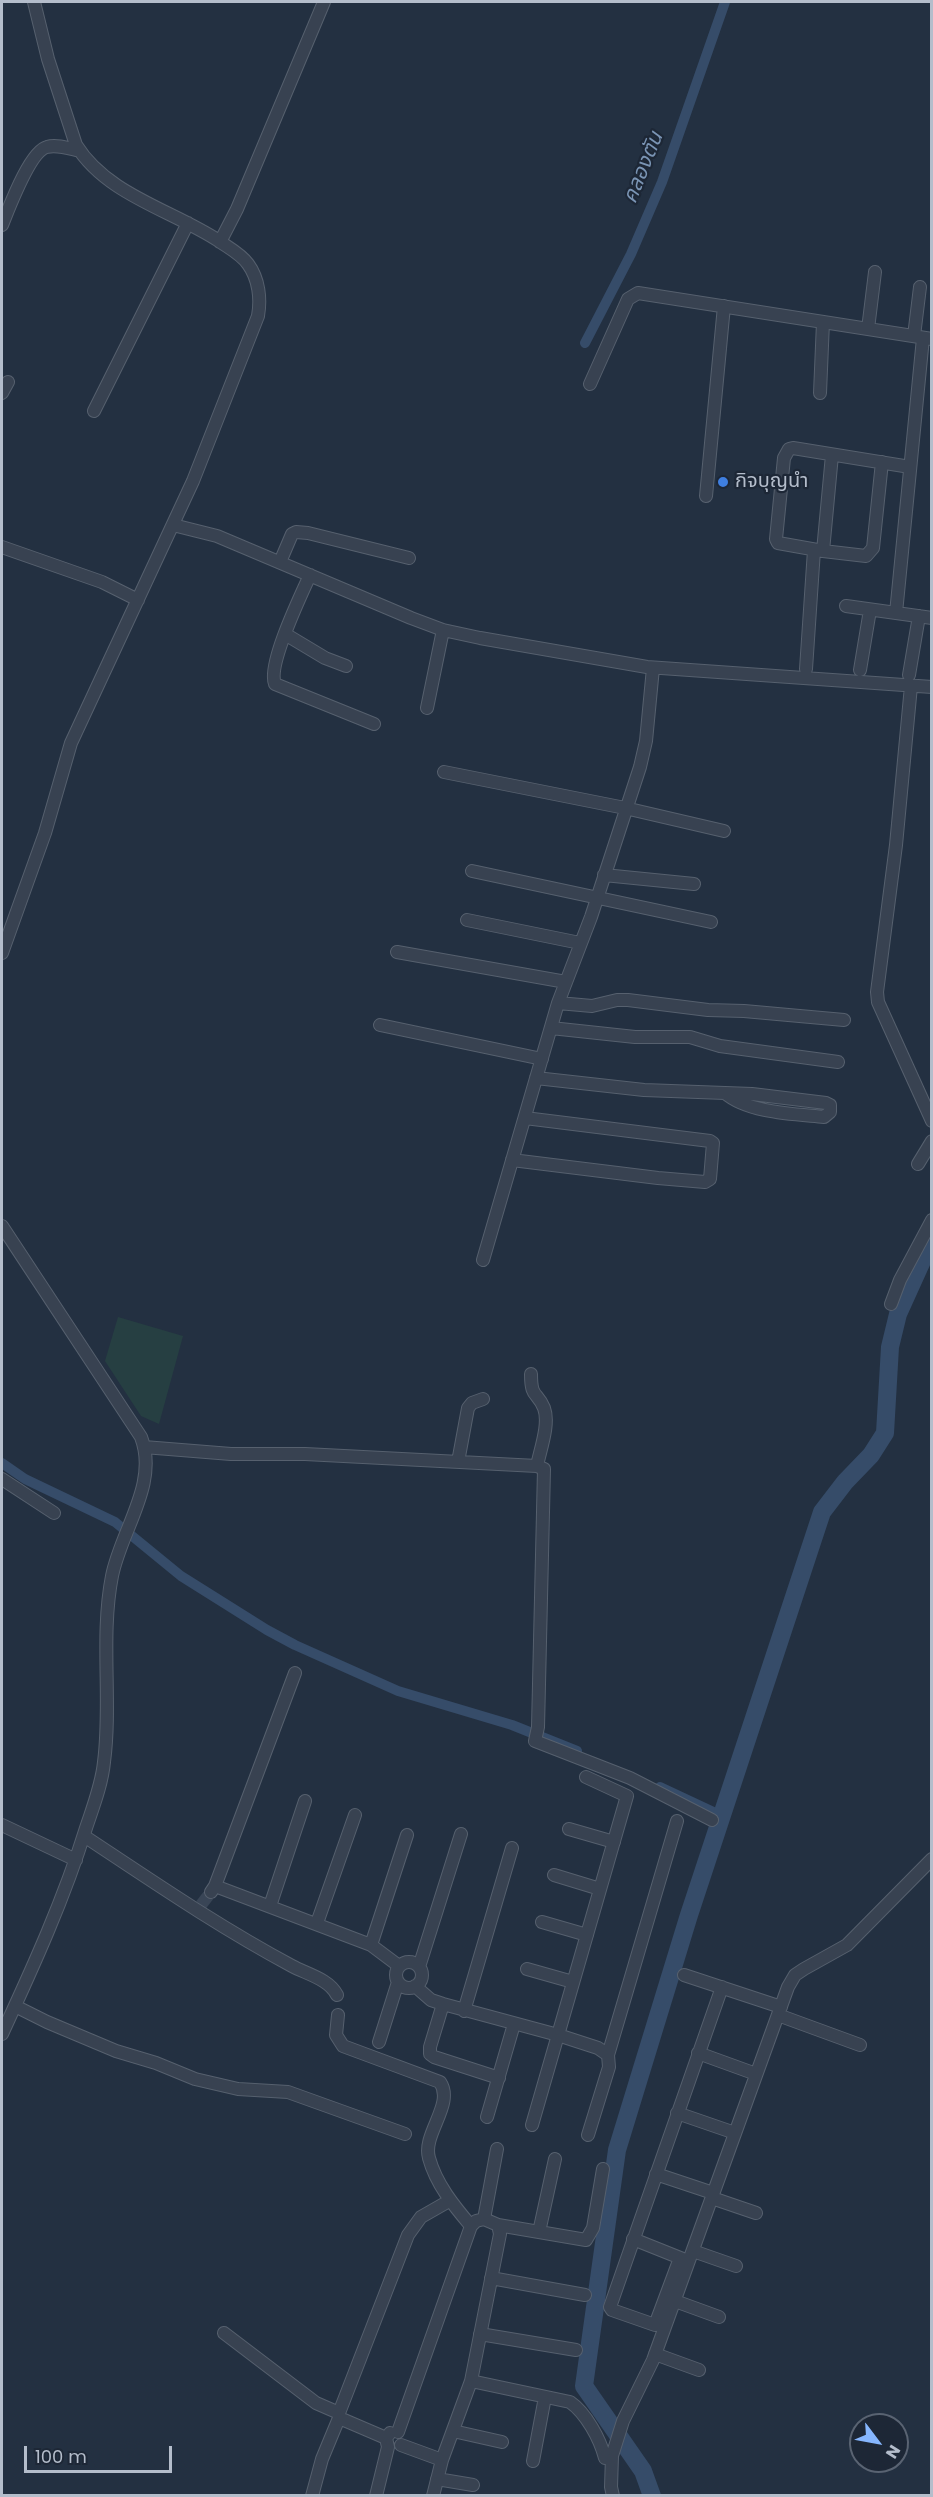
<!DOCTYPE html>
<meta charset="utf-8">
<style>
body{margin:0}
#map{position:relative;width:933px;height:2497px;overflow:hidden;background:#233041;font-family:Poppins,sans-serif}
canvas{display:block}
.frame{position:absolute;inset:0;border:3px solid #b4bdcb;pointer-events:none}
.north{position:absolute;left:849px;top:2413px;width:60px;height:60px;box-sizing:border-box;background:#1d2736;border:2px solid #596372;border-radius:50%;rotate:122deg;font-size:16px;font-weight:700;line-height:24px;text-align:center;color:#b4bdcb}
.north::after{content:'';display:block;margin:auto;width:21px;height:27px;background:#86b6fe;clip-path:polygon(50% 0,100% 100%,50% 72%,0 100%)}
.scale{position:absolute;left:24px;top:2446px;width:148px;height:27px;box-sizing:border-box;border:3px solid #b4bdcb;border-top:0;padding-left:8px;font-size:18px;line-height:21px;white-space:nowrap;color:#b4bdcb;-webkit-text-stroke:4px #1d2736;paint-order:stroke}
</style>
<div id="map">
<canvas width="933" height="2497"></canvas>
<div class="frame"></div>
<div class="north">N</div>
<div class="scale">100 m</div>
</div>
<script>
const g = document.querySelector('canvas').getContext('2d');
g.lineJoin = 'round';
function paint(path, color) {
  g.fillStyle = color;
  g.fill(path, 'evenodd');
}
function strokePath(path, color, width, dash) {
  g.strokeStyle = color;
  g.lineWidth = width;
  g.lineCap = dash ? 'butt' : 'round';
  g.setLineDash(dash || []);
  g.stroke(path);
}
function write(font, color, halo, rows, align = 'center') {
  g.font = font + ' Poppins,"Noto Sans Thai",sans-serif';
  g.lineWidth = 4.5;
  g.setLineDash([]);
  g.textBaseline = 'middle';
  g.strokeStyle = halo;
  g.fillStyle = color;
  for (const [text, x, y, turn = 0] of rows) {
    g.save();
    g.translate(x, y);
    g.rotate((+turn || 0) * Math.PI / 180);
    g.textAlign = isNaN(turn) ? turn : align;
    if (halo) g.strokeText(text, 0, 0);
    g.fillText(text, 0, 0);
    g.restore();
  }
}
paint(new Path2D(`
 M118,1317L183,1336L159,1424L141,1416L105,1361Z`), '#263f42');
strokePath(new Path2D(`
 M585,343L631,254L662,182L725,2
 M2,1463L25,1479L115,1522L181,1576L267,1630L295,1645L398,1691L512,1725L577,1751
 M660,1787L722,1816`), '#364c69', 10);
strokePath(new Path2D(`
 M652,2496L643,2471L584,2386L617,2150L689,1915L822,1512L845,1482L871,1455L885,1433L890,1347L898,1314L932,1239`), '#364c69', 18);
strokePath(new Path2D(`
 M201,1905L211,1892`), '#394556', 12, [12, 6]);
const street = new Path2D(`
 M2,225C9,208 30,151 47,147C57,144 71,149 80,151
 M220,242L237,209L324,2
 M868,329L875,272
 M914,336L920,287
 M590,384L628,299L638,293L932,339
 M2,393L8,382
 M820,393L823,322
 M94,411L188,223
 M882,462L873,548L866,556L823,551L778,543L776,539L784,458L789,449L793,448L910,467
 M706,496L724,306
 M173,525L217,536L411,618L443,630L480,638L647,667L932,687
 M2,547L102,582L138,600
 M823,551L832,455
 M280,562L292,534L296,532L308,533L409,558
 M310,575C301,595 267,665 275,684L374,724
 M846,606L932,618
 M896,613L923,338
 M285,634L325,658L346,666
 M806,669L814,550
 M860,670L870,610
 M909,675L919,616
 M911,686L896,845L877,992L878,1002L932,1121
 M427,708L443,630
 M444,772L625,808L724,831
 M472,871L711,922
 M604,875L694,884
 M467,920L580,943
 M397,952L566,982
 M2,953L45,833L71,743L193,481L258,316C261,299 259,279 248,264C241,254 229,248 219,241C172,210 107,195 76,145L48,59L34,2
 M558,1003L592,1006L617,1000H628L708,1010L744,1011L844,1020
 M380,1025L542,1059
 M551,1028L635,1037H690L720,1046L838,1062
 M536,1078L644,1090L752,1094L826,1103L830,1105V1112L824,1117C794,1114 748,1113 725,1093
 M512,1160L658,1178L705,1182L710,1179L713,1143L710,1141L525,1118
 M918,1164L932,1141
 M2,1226L141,1437C159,1484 121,1530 112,1576C100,1637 112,1701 104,1762C102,1784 93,1807 86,1828C64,1899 33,1967 2,2034
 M483,1260L558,1003L591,917L640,767L646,741L653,668
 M891,1304L900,1280L932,1220
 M531,1374C531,1399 537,1391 544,1408C550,1424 540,1450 537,1466
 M144,1447L231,1454H305L537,1466L544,1469L538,1727L535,1741L630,1778L712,1820
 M458,1462L468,1408L472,1403L483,1399
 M2,1479L54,1513
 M2,1825L76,1860
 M569,1829L614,1842
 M84,1836C152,1881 219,1927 292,1966C307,1974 329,1979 337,1995
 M554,1875L600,1889
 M215,1886L371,1945L399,1966
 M211,1892L215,1886L295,1673
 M270,1906L305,1801
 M542,1922L587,1935
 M317,1923L355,1815
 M371,1945L407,1835
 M396 1975a13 13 0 1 1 26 0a13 13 0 1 1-26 0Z
 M419,1967L461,1834
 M527,1969L573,1982
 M684,1975L781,2007
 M415,1986L431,2000L443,2004L558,2035L598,2048L608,2055L609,2067L588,2135
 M443,2004L430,2047V2054L434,2057L499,2078
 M15,2006L47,2022L116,2051L156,2063L195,2079L238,2089L288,2092L405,2134
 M464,2011L512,1848
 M338,2015L336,2035L343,2046L440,2082C455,2104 422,2134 429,2158C436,2184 454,2206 471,2226
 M778,2015L860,2045
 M379,2042L398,1982
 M698,2053L756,2074
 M608,2055L677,1821
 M677,2113L735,2133
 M487,2117L514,2024
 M532,2125L627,1796L586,1777
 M656,2174L713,2193
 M712,2198L756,2213
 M484,2219L497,2149
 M498,2225L586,2240L593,2228L603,2169
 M539,2232L555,2159
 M633,2239L688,2261
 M693,2251L736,2266
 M680,2258L655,2325L612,2310L610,2307L722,1987
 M491,2278L585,2295
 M675,2301L719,2317
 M224,2333L316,2403L339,2413
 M480,2334L576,2350
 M655,2354L699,2370
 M453,2431L502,2442
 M398,2432L471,2226L476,2221L484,2219L498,2225L500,2234L471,2381
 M386,2438L344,2420L339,2418V2413L408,2235L421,2217L449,2201
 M401,2445L442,2460L471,2381L570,2402C586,2413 600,2439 605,2458
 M533,2461L545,2397
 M437,2479L473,2485
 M312,2496L322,2459L339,2418
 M376,2496L388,2447L386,2438L390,2433
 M433,2496L442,2460
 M613,2496L611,2487L612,2456L623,2421L653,2360L788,1987L795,1975L804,1969L847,1945L932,1859`);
strokePath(street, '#56606e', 14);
strokePath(street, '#384251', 12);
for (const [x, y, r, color] of [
 [723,482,6,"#3f7fe0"]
]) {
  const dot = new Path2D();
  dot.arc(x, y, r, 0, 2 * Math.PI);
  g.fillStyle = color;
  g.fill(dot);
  strokePath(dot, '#1d2736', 2);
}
write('20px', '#b4bdcb', '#1d2736', [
 ["กิจบุญนำ",735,482]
], 'left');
write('italic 21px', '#7a94b4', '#1d2736', [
 ["คลองตัน",644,168,-68]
]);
</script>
